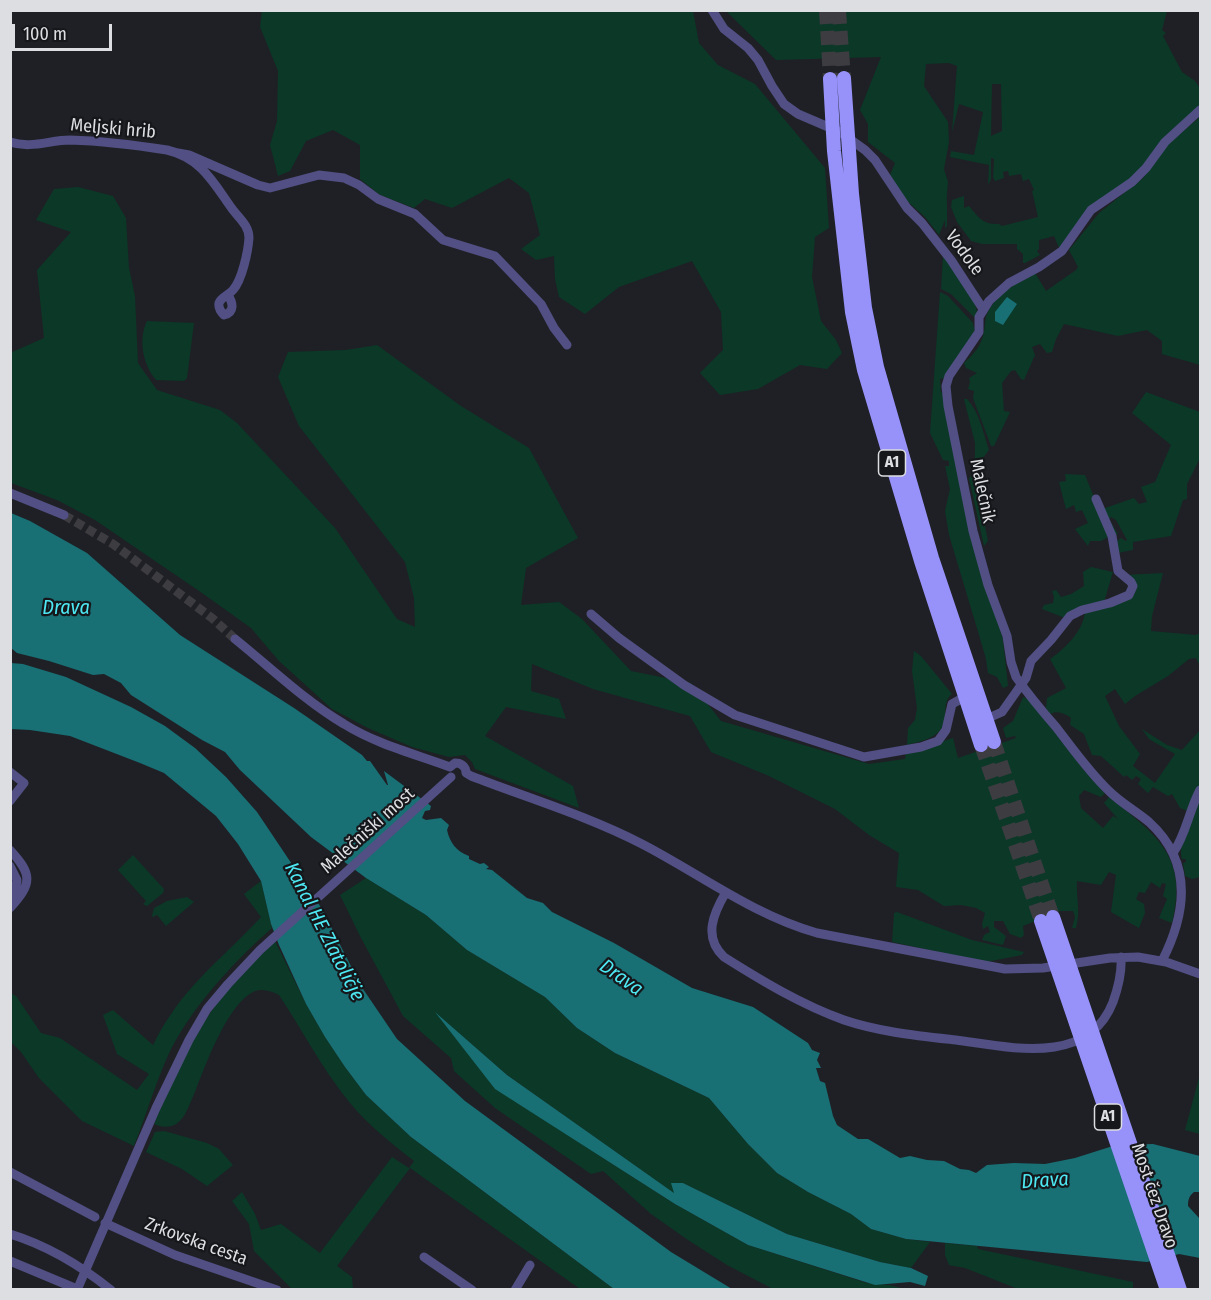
<!DOCTYPE html>
<meta charset="utf-8">
<style>
body{margin:0}
#map{position:relative;width:1211px;height:1300px;overflow:hidden;background:#1f2025;font-family:"Fira Sans Condensed",sans-serif}
canvas{display:block}
.frame{position:absolute;inset:0;border:12px solid #dddee1;pointer-events:none}
.scale{position:absolute;left:12px;top:24px;width:100px;height:27px;box-sizing:border-box;border:3px solid #dddee1;border-top:0;padding-left:8px;font-size:18px;line-height:21px;white-space:nowrap;color:#dddee1;-webkit-text-stroke:4px #16171b;paint-order:stroke}
</style>
<div id="map">
<canvas width="1211" height="1300"></canvas>
<div class="frame"></div>
<div class="scale">100 m</div>
</div>
<script>
const g = document.querySelector('canvas').getContext('2d');
g.lineJoin = 'round';
function paint(path, color) {
  g.fillStyle = color;
  g.fill(path, 'evenodd');
}
function strokePath(path, color, width, dash) {
  g.strokeStyle = color;
  g.lineWidth = width;
  g.lineCap = dash ? 'butt' : 'round';
  g.setLineDash(dash || []);
  g.stroke(path);
}
function write(font, color, halo, rows, align = 'center') {
  g.font = font + ' "Fira Sans Condensed",sans-serif';
  g.lineWidth = 4.5;
  g.setLineDash([]);
  g.textBaseline = 'middle';
  g.strokeStyle = halo;
  g.fillStyle = color;
  for (const [text, x, y, turn = 0] of rows) {
    g.save();
    g.translate(x, y);
    g.rotate((+turn || 0) * Math.PI / 180);
    g.textAlign = isNaN(turn) ? turn : align;
    if (halo) g.strokeText(text, 0, 0);
    g.fillText(text, 0, 0);
    g.restore();
  }
}
paint(new Path2D(`
 M262,10L693,11L699,43L718,65L755,84L825,168L829,228L815,237L812,277L821,321L836,340L842,353L827,369L800,365L758,389L720,395L700,373L723,350L721,312L692,261L619,287L585,314L559,297L555,279L554,256L536,260L521,249L540,235L529,193L509,178L452,208L425,199L414,208L380,195L360,179V145L333,130L306,141L290,171L278,176L270,145L277,121L278,71L260,27Z
 M726,11H1167L1162,30L1166,33L1163,36L1182,72L1195,81L1200,88V107L1141,170L1097,206L1060,250L1054,236L1039,240V249L1037,251L1040,255L1025,263H1023V254L1017,249V244H982L971,241L957,222L951,207L952,200L964,196V208L969,206C979,218 983,225 999,224L1002,226L1038,217L1032,191L1034,190L1029,179L1023,181L1021,174L1009,176L1008,171L1003,172L1004,178L995,181L993,177L994,159L991,158V179L988,185L989,165L950,157L951,151L974,155L983,112L959,104L952,132L957,66L949,63L926,64L924,86L948,122L949,142L944,169L948,182L946,205L947,197V226L945,228V220L939,235L925,217L907,201L890,175L895,163L868,142V124L860,110L881,57L776,60ZM992,84H1001L1002,131L991,136Z
 M1200,117V365L1162,354V341L1147,330L1118,336L1064,324L1056,339L1052,352L1047,353L1040,344L1032,347L1035,355L1024,380L1021,379L1015,370L1011,371L1002,383L1004,411L1010,412L994,446H991L973,398L974,391L968,389L970,382L969,378L977,373L966,368L964,363C974,354 982,345 984,331C985,327 985,322 986,317C992,297 1017,282 1035,273L1046,291L1076,270L1078,267L1069,250L1099,213L1143,178L1169,143Z
 M78,187L113,196L126,218L129,268L135,296L138,363L157,390L220,410L237,423L335,528L397,619L415,627L414,598L405,562L299,426L278,377L288,352L346,350L377,345L461,406L529,448L578,538L526,568L521,605L559,602L582,619L631,671L691,683L721,721L869,764L905,759L906,753L953,738L958,758L1016,738L1015,736L1006,738L1003,728L1013,721L1023,697L1029,699L1083,769L1105,793L1101,797L1084,790L1079,796L1081,808L1103,828L1113,816L1118,819L1104,803L1109,797C1156,835 1189,856 1172,923L1159,918L1167,899L1163,896L1166,884L1162,883L1160,888L1151,882L1145,893L1139,892L1136,899L1144,904L1145,913L1139,928L1111,912L1116,875L1109,872L1101,885L1077,881C1076,900 1081,909 1076,928H1072L1075,917L1073,911H1060L1023,926L1024,935L1021,938L1010,934L1003,921H994V927L1006,936L1003,945L982,940L984,935L990,932L988,926L983,929L982,924L985,913L976,908L961,905L944,906L918,890L896,887L899,853L869,835L835,809L769,776L711,752L690,716L593,689L532,664L531,691L559,699L566,719L506,707L485,736L573,786L579,808L475,769L472,762L465,755L449,757L412,747L368,728L332,709L279,661L251,628L202,593L95,520L57,500L11,483L10,353L44,338L37,270L71,232L36,220L54,189Z
 M943,255L974,299L978,316L975,318L951,294L941,289Z
 M940,292L948,296L973,323L975,333L944,378L940,379L941,392L944,394L1003,639L1008,686L1003,688L997,677L988,673L986,659L979,635L949,535L945,511L950,489L945,466H949V461L943,460L930,433Z
 M147,321L194,323L187,378L184,381L156,380C143,365 138,339 147,321Z
 M1146,392L1200,412V458L1187,484V499L1183,500L1171,536L1133,542V550L1117,553L1116,542L1121,538L1126,541L1127,540L1116,520L1111,517L1109,519L1118,534L1114,535L1102,509L1134,498L1139,504L1147,502L1141,487L1155,482L1171,445L1132,413Z
 M964,399H967C980,413 983,433 989,450L976,467L977,487L988,541L984,546L969,478L972,475L971,464L975,457V443Z
 M1065,474L1085,475L1110,536L1101,541H1090L1088,546L1075,529L1088,523L1082,510L1076,512L1074,505L1066,509L1059,482L1066,481Z
 M1091,567L1113,572L1104,602L1065,618L1042,609L1044,605L1053,603L1054,597L1052,591L1056,590L1061,597L1071,594L1084,586L1083,572Z
 M1163,573L1152,616L1151,631L1196,635L1200,633V666L1196,658L1189,659L1168,676L1135,696L1125,704L1115,689L1105,696L1119,726L1140,754L1133,766L1155,783L1175,754L1149,739L1142,729L1167,745L1182,750L1200,730V785L1188,811L1180,808L1172,794L1168,796L1153,787L1148,793L1138,784L1141,779L1136,776L1132,780L1126,775L1124,777L1101,756L1092,755L1084,734L1070,725L1071,718C1065,713 1057,710 1050,714L1046,708L1047,698L1066,688L1050,659C1065,649 1085,629 1085,610L1132,594L1124,575Z
 M914,651L921,656L952,694C941,702 949,719 941,729C934,739 918,742 907,745L908,728L915,720L917,708L912,671Z
 M1200,795V877L1192,879L1185,876L1183,863L1186,862V859H1182C1177,843 1194,811 1200,795Z
 M133,855L164,889L163,893L147,906L143,904L146,901L118,870Z
 M366,878L426,915L467,950L545,997L577,1028L615,1053L709,1098L748,1144L777,1173L808,1192L851,1214L871,1229L906,1239L930,1242L911,1268L880,1262L787,1234L683,1183L675,1194L507,1075L438,1015L496,1089L675,1204L748,1245L867,1283L889,1285L905,1289H773L727,1265L688,1240L651,1214L603,1171L591,1174L495,1108L454,1071L451,1058L403,1016L360,936L340,895Z
 M261,881L272,928C234,961 186,1013 166,1060C154,1088 145,1118 134,1146L82,1121L39,1078L21,1052L11,1042L10,993L16,996L41,1033L60,1038L137,1090L149,1074L117,1054L103,1015L113,1010L153,1045C181,988 219,962 261,917L244,894Z
 M187,897L194,902L166,926L157,915L153,917L152,916L154,908L167,901Z
 M897,912L972,940L1024,952L1022,955L986,962L892,942L894,913Z
 M275,941L306,1004L325,1037L345,1067L366,1095L411,1137L614,1289H580L410,1168L337,1266L352,1277L353,1289H292L254,1251L249,1224L232,1201L242,1192L255,1214L261,1230L281,1224L320,1253L392,1157L409,1168L414,1161C391,1143 368,1125 350,1103C322,1069 303,1031 279,995C271,991 262,988 253,992C227,1005 205,1066 195,1092C190,1102 186,1118 176,1124C170,1128 160,1127 154,1124C173,1077 195,1030 227,990C241,973 259,957 275,941Z
 M1200,1074V1134L1185,1130Z
 M164,1131L207,1143L219,1149L233,1165L207,1186L182,1169L146,1152L155,1132Z
 M945,1243L977,1246L978,1249L1133,1282V1289H1018L965,1268L949,1265L945,1255Z`), '#0b3827');
paint(new Path2D(`
 M1007,297L1017,304L1003,325L995,321V312Z
 M11,513L30,521L87,553L180,635L294,708L362,755L367,761H370L387,785H388L384,771L431,806L430,810L425,811L422,818L426,820L441,818L449,825L447,830C450,843 456,851 469,856V859L480,864L484,863L489,867L486,869L492,870L527,898L543,903L552,912L614,943L692,988L753,1007L808,1043L812,1050L820,1053L817,1060L821,1068H816L820,1081L825,1083L833,1116L837,1125L858,1139H868L900,1158L910,1156L927,1160L944,1161L960,1169L969,1170L976,1173L987,1165L1014,1163L1045,1164L1075,1158L1116,1145L1153,1144L1200,1156V1192H1194C1189,1196 1188,1200 1188,1206L1200,1219V1258L1179,1254L1147,1262L906,1239L871,1229L851,1214L808,1192L777,1173L748,1144L709,1098L615,1053L577,1028L545,997L467,950L426,915L366,878L311,837L240,770L225,752L202,740L131,695L121,683L104,674L93,675L49,661L17,653L11,648Z
 M11,663L23,664L66,677L131,707L165,726L195,748L226,777L257,812L322,909L361,986L397,1039L465,1101L671,1252L732,1289H614L411,1137L366,1095L345,1067L325,1037L306,1004L279,945L271,924L261,881L238,844L216,816L164,773L140,763L70,736L30,730L11,729Z
 M435,1012L507,1075L674,1193L671,1183H683L787,1234L880,1262L911,1268L928,1276L925,1286L910,1282L875,1285L748,1245L675,1204L495,1089Z`), '#186f74');
strokePath(new Path2D(`
 M64,515L113,544L212,618L235,639`), '#3c3c41', 9, [9, 4.5]);
strokePath(new Path2D(`
 M826,10L830,79
 M839,10L844,78
 M994,742L1053,917
 M981,745L1041,921`), '#3c3c41', 14, [14, 7]);
strokePath(new Path2D(`
 M712,10L724,29L748,48L758,60L772,86L784,104L798,114L840,132L865,150L875,160L907,208L922,223L951,260L983,309
 M10,142C31,149 50,140 70,140C102,141 135,145 167,150C202,158 214,184 233,210C240,219 249,226 249,238C248,252 242,280 233,290C229,295 221,297 219,303C218,308 220,311 224,315C235,312 233,303 228,295
 M178,153L189,155L258,185L270,188L319,175L344,178L359,185L378,199L415,214L443,240L495,256L541,304L554,328L567,345
 M10,493L64,515
 M591,614L619,638L684,685L735,715L864,757L921,747L938,741L946,730L952,704L968,695
 M235,639C271,668 305,701 344,724C376,744 415,754 450,767L455,763C461,763 466,766 466,773L471,776C528,798 588,816 642,844C700,874 753,915 817,933L1005,969L1043,968L1110,958L1138,957L1166,962L1200,974
 M982,714L986,717L993,716L1002,712L1026,678L1031,661L1051,640L1070,616L1082,610L1110,603L1129,595L1133,586L1131,582L1118,571L1112,536L1096,499
 M10,772L24,783L10,801
 M10,850C32,874 33,883 10,908
 M1173,853C1186,835 1189,810 1200,790
 M10,866L17,880L13,904
 M726,892C713,914 703,937 724,957C762,981 802,1005 844,1020C879,1032 920,1036 956,1040C1009,1047 1088,1067 1113,1002C1118,988 1122,972 1121,957
 M1162,961C1187,912 1193,862 1149,822C1136,811 1121,803 1109,791C1089,772 1073,749 1056,727C1042,711 1028,694 1016,677L1011,662L1007,636L988,585L973,531L948,406L946,386L949,376L979,332V317L989,301L1009,283L1039,267L1062,251L1091,210L1132,182L1146,168L1165,142L1200,110
 M10,1172L95,1217
 M105,1223L175,1255L277,1290
 M10,1234C49,1246 80,1265 111,1290
 M424,1257L472,1290
 M10,1261L77,1289
 M77,1290L156,1108L189,1040L207,1009L228,984L260,950L451,777
 M515,1290L530,1265`), '#514f83', 9);
strokePath(new Path2D(`
 M844,78L852,194L865,308L877,367L932,558L994,742
 M830,79L834,151L852,312L864,370L921,561L981,745
 M1053,917L1180,1290
 M1041,921L1167,1290`), '#9791fa', 14);
for (const [x, y, w] of [
 [892,463,27],
 [1108,1117,27]
]) {
  const box = new Path2D();
  box.roundRect(x - w / 2, y - 13, w, 26, 4.5);
  g.fillStyle = '#16171b';
  g.fill(box);
  strokePath(box, '#dddee1', 1.5);
}
write('bold 16px', '#dddee1', null, [
 ["A1",892,463],
 ["A1",1108,1117]
]);
write('18px', '#dddee1', '#16171b', [
 ["Meljski hrib",113,129,5],
 ["Vodole",964,253,54],
 ["Malečnik",982,491,78],
 ["Malečniški most",368,831,-42],
 ["Most čez Dravo",1154,1196,71],
 ["Zrkovska cesta",196,1242,20]
]);
write('italic 20px', '#4de8f2', '#16171b', [
 ["Drava",66,608],
 ["Kanal HE Zlatoličje",324,932,63],
 ["Drava",621,978,35],
 ["Drava",1045,1181,-4]
]);
</script>
